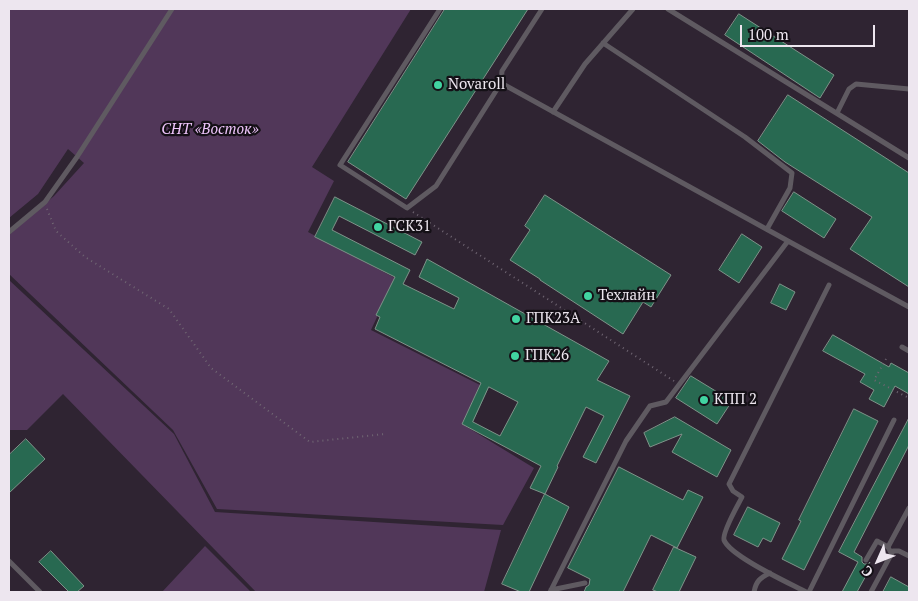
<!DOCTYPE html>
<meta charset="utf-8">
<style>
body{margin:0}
#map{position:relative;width:918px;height:601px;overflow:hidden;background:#2f2432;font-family:"PT Serif",serif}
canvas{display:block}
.frame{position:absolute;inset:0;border:10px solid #ede6ef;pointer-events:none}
.north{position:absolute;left:853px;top:536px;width:50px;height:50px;-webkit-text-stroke:4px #141016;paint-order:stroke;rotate:226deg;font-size:14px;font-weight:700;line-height:20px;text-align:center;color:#ede6ef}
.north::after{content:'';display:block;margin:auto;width:18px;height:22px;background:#ede6ef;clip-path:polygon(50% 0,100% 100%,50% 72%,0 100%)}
.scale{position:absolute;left:740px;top:25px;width:135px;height:22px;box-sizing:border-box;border:2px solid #ede6ef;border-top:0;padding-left:6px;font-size:15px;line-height:18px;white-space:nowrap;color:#ede6ef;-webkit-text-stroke:4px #141016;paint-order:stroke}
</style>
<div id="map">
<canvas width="918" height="601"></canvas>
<div class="frame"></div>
<div class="north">С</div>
<div class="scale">100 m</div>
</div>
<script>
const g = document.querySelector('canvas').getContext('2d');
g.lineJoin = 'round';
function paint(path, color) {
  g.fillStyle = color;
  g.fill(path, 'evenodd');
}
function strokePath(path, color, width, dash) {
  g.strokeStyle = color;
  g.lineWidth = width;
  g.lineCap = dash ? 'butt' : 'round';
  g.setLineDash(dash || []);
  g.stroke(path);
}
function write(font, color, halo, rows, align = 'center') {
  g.font = font + ' "PT Serif",serif';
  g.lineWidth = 4.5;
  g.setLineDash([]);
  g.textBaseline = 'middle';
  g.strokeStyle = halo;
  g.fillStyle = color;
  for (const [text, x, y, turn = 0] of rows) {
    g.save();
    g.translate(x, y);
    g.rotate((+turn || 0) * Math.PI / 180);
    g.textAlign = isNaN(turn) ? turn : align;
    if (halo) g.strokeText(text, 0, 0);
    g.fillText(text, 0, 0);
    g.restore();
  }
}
paint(new Path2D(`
 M9,9H411L312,167L334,181L308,232L395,278L371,330L480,385L462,424L534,468L503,525L217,509L173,430L9,274V235L54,196L84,163L68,149L38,194L9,218Z
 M9,280L174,434L215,512L501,530L484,592H256L63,394L27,430H9Z
 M205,546L251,592H162Z`), '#513759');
const building = new Path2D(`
 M445,9H528L406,199L348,162Z
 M739,14L834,75L820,98L725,35Z
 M788,95L909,173V287L850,249L872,217L785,162L758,141Z
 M794,192L836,219L824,238L782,211Z
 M545,195L671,275L651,307L643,302L623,334L540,280V279L510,260L530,230L525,226Z
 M335,197L422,242L415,255L339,216L332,230L410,270L403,284L454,309L459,298L419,277L427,259L609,361L597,380L630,396L596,463L583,457L604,416L586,407L557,466L558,467L545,494L530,488L541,466L462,424L481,383L375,329L380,317L376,315L395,277L315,237ZM489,387L518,402L500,436L473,422Z
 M742,234L762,247L739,283L719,270Z
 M780,284L795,292L786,310L771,303Z
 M833,335L889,367L891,363L909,373V394L895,386L884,407L869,399L874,390L860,382L865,374L823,351Z
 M691,376L732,401L717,424L676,398Z
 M854,409L878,421L804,570L782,559L801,521L799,520Z
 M675,417L731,450L717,477L672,452L682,434L650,447L644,433Z
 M909,418V445L854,552L862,557V562L864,564H868L870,562L865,570L868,572L857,592H842L858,562L839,552Z
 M26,439L45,459L9,493V455Z
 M619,467L683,500L688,490L703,497L677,548L651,535L623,592H584L586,587L589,585L590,579L568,568Z
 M545,494L569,507L529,592H521L502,584Z
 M748,507L780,523L771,542L763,538L758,547L734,535Z
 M674,547L696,557L679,592H658L653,590Z
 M51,551L84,586L77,592H69L39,562Z
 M891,577L909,587V592H883Z`);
paint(building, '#286951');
strokePath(building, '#7e9389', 1);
strokePath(new Path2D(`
 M47,209L56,231L85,257L169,309L211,368L310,442L385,434
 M413,212L674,381
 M886,359L874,380L909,398`), '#706673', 2, [1, 4]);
strokePath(new Path2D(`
 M440,9L340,165L407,208L436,186L501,83L788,241
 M668,9L909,158
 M603,43L745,137L792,173L790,188L767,229
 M501,83L502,71L542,9
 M553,112L585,64L633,9
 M837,113L849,89L856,84L909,89
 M9,232L45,202L77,157L172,9
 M902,347L909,351
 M891,553L888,547L909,508
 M866,560L877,541L888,547
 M9,561L40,592
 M551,590L585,583
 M550,592L626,441L650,406L666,402L788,241L909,307
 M754,592C756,581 760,578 770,573
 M806,592C789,583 730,556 724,540C722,532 738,505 742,497L733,491L729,484L829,285
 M809,592L894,420
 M871,592L893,551H899L909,556`), '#5f5a61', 5);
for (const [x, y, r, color] of [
 [438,85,5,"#41d4a1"],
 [378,227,5,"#41d4a1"],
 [588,296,5,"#41d4a1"],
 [516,319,5,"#41d4a1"],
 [515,356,5,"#41d4a1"],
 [704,400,5,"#41d4a1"]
]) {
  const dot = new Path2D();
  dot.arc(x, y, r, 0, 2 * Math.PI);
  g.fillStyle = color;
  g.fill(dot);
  strokePath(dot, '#141016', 2);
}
write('15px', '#ede6ef', '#141016', [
 ["Novaroll",448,85],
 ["ГСК31",388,227],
 ["Техлайн",598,296],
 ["ГПК23А",526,319],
 ["ГПК26",525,356],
 ["КПП 2",714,400]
], 'left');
write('italic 15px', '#eec4fb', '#141016', [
 ["СНТ «Восток»",210,130]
]);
</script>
